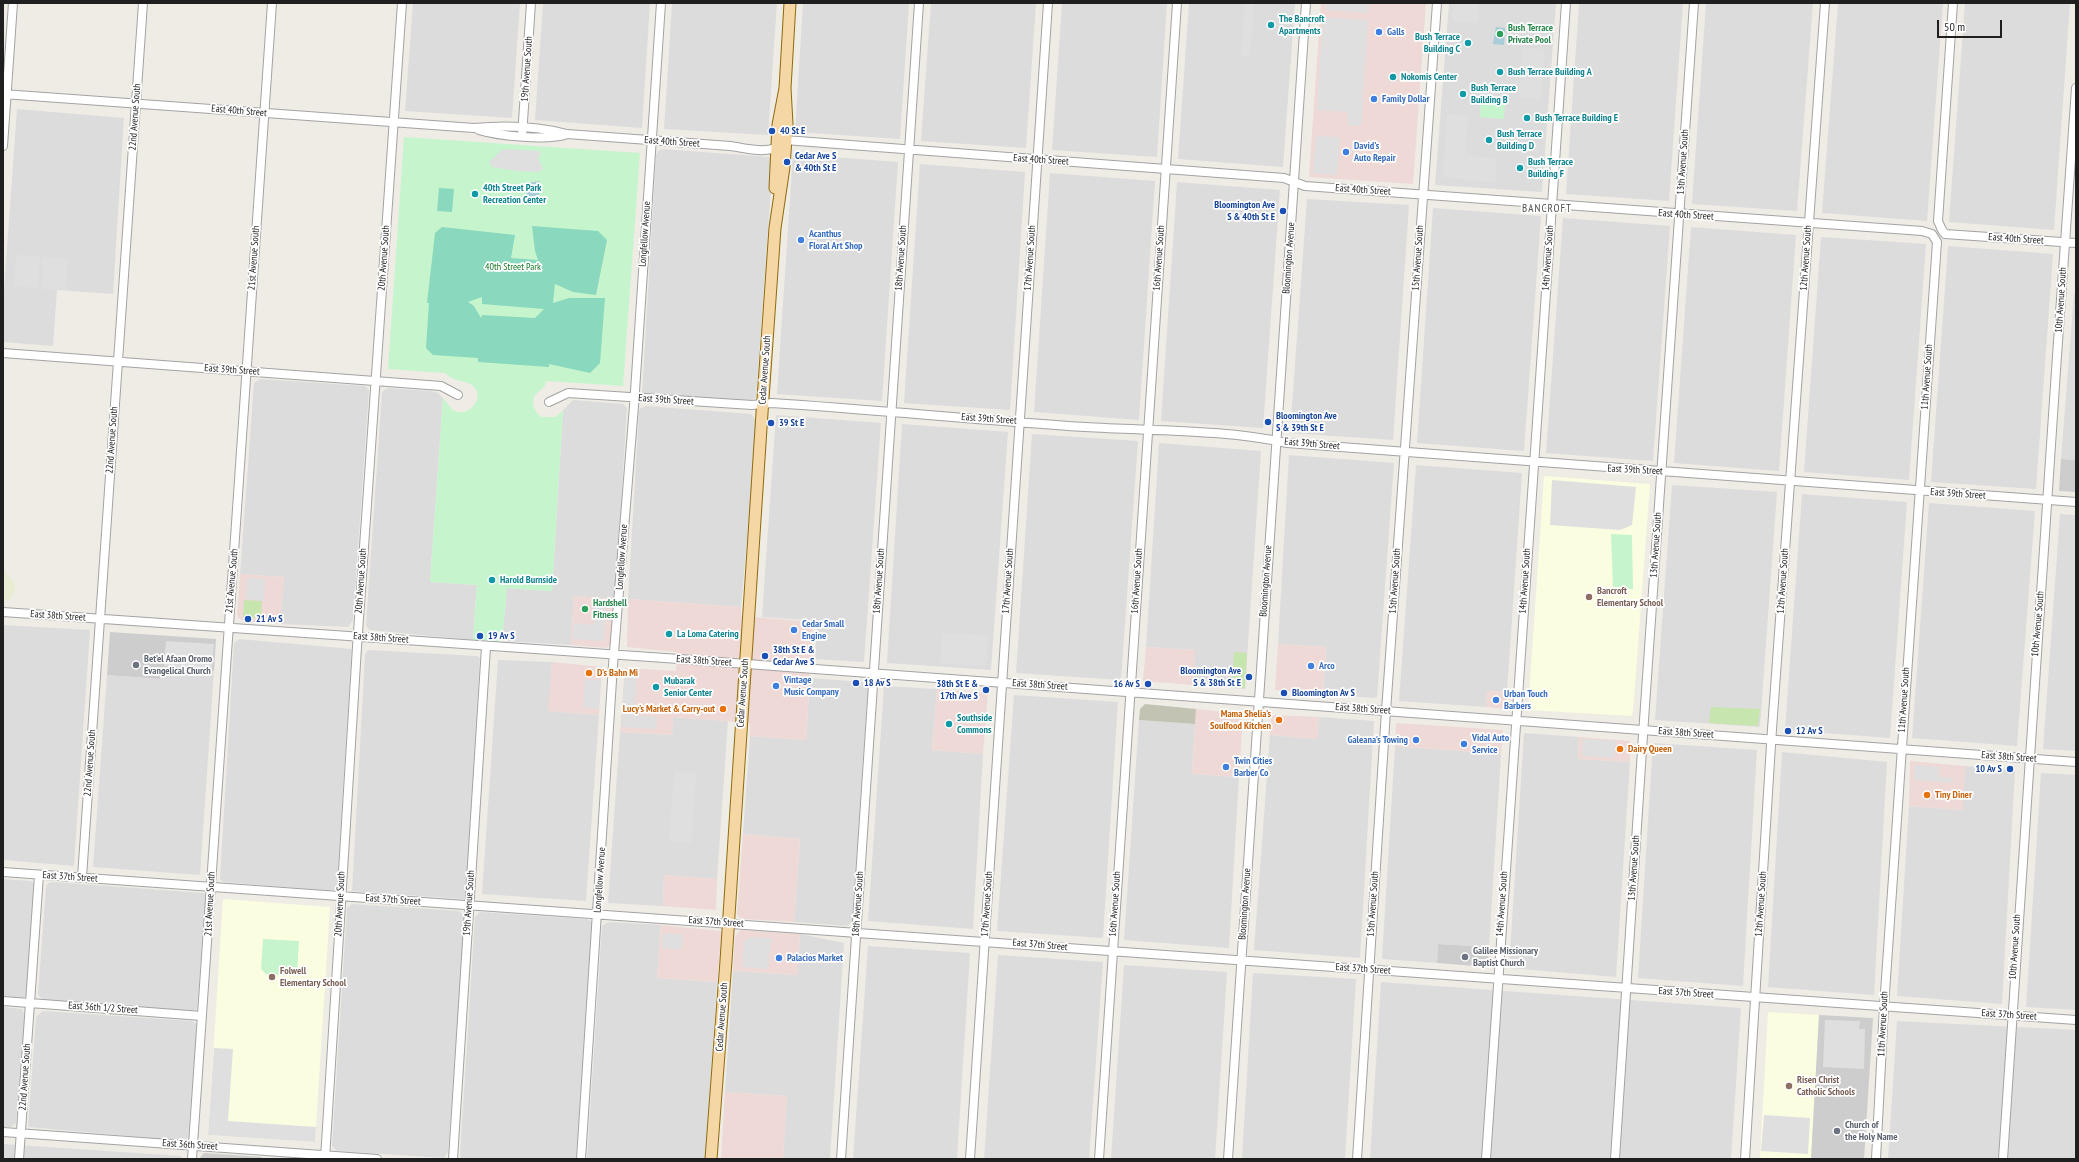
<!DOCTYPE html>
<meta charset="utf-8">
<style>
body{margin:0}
#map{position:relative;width:2079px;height:1162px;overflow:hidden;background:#efece6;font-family:"PT Sans Narrow",sans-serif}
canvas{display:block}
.frame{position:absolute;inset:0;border:4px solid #1f1f1f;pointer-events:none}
.scale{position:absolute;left:1937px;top:20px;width:65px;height:18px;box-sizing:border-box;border:2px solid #1f1f1f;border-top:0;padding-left:5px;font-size:12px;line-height:14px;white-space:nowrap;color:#1f1f1f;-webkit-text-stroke:3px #fff;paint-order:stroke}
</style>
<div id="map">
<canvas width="2079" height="1162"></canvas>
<div class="frame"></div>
<div class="scale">50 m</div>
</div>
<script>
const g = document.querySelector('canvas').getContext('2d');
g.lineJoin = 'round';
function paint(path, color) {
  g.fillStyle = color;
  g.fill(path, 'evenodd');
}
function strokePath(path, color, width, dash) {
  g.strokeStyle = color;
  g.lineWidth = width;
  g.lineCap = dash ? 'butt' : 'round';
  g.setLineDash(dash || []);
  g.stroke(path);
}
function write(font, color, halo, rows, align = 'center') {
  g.font = font + ' "PT Sans Narrow",sans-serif';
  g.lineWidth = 3.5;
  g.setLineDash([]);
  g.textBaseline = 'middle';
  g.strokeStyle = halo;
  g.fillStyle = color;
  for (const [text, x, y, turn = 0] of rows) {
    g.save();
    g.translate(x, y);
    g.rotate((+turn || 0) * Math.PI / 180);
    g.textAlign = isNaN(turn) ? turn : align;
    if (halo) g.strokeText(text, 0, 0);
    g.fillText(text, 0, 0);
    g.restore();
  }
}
paint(new Path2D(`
 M413,3H520L512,118L405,111Z
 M543,3H650L642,128L535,120Z
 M672,3H777L768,135L664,129Z
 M803,3H909L900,139L795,132Z
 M931,3H1036L1026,148L921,141Z
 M1062,3H1167L1157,157L1052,150Z
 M1189,3H1295L1283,167L1178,159Z
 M1449,3H1556L1542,192L1435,185Z
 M1579,3H1683L1669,201L1566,194Z
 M1706,3H1813L1797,211L1692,204Z
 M1838,3H1943L1927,221L1822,213Z
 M1965,3H2070L2054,230L1949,222Z
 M17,109L124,118L113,294L57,290L53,346L3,342V303Z
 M662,149L770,157L773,162L756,398L751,401L642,393L656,155L658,151Z
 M793,154L898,162L882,401L777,394Z
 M920,164L1025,172L1010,410L904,403Z
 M1050,173L1155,181L1139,420L1034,412Z
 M1177,182L1280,190L1263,428L1161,421Z
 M1307,199L1409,205L1393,440L1290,433Z
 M1433,208L1541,216L1524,451L1417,443Z
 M1563,218L1670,226L1653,461L1546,453Z
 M1691,227L1796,235L1779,471L1674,463Z
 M1821,237L1926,244L1909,480L1804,472Z
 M1948,246L2053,254L2036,489L1931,482Z
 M2074,294H2076V460L2061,459Z
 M260,379L365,386L369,390L353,620L348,627L280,624L284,577L240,574L254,383Z
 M387,388L431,391L438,393L443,398L430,582L477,585L473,640L370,630L366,626L382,392Z
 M573,400L623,404L627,408L615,599L574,596L571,645L502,641L507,588L552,591L563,410Z
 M646,406L751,414L755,419L757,425L741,607L628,599L639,411L641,408Z
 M776,415L881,423L864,662L815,659L817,621L762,617Z
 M902,424L1008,432L991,670L887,663Z
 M1032,434L1138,441L1121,680L1016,673Z
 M1159,443L1261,451L1245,689L1193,685L1195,650L1146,647Z
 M1289,455L1394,463L1377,697L1374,698L1323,694L1326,647L1278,644Z
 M1416,465L1522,473L1507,692L1487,691L1486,707L1399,701Z
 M1672,485L1777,492L1760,727L1655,720Z
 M1802,494L1907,502L1890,738L1785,730Z
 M1929,503L2035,511L2017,746L1912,738Z
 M2060,514L2076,515V751L2043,749Z
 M3,625L90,630L74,866L3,860Z
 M239,639L352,649L337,887L332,891L223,882L220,879L234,643Z
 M368,650L477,656L480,658L466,895L463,899L352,891L365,655Z
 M498,660L552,662L549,711L599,715L586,901L482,894Z
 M161,667L214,671L200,875L93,867L107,675L160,679Z
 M810,678L863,682L868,688L852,922L847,926L794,922L800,839L743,834L750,736L806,740Z
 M884,686L937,689L932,750L983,754L973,929L868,921Z
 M1014,695L1118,702L1103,938L997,931Z
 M673,717L728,721L717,879L664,875L663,906L608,903L620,732L672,735Z
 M1319,717L1374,721L1360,958L1254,950L1270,735L1317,739Z
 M1139,720L1195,724L1192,774L1239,777L1229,948L1124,940Z
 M1524,733L1579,737L1578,759L1630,762L1616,977L1509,968Z
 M1653,743L1757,750L1743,986L1638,978Z
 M1395,746L1501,754L1489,947L1438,944L1437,963L1382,959Z
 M1782,752L1887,762L1874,995L1768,987Z
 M1965,766L2015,770L2002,1004L1897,996L1909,806L1962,810Z
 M2041,773L2076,775V1010L2026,1007Z
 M3,879L31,881L35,885L26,996L21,998L3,996Z
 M53,882L204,893L206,897L197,1009L193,1011L45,1000L40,997L38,994L46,887L48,883Z
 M352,904L459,911L465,917L448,1152L444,1158L337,1151L332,1146L347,908Z
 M480,912L586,919L591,921L593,925L576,1159L461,1158L460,1155L475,917Z
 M609,922L661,925L657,978L717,982L706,1159H587L602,926Z
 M800,934L844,943L830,1159H783L787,1096L725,1092L733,971L797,975Z
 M868,946L970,953L957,1159H853Z
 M998,955L1103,962L1089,1159H984Z
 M1124,965L1227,972L1215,1159H1111Z
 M1253,973L1356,979L1345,1159H1242Z
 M1381,982L1741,1008L1731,1159H1370Z
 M3,1007L22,1009L25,1015L16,1123L11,1127H3Z
 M43,1011L192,1021L195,1023L197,1025L188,1139L184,1141L28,1127L36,1017Z
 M1897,1021L2076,1030V1159H1888Z
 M3,1144L181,1156V1159H3Z`), '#dddcdc');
paint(new Path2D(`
 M1321,3H1426L1413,184L1309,177Z
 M240,574L284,577L280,624L243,621L239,618L237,615Z
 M574,596L615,599L612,642L607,648L571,645Z
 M628,599L741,607V616L813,622L806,740L750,736V723L673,717L672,735L620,732L625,668L676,671L677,652L627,647Z
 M1278,644L1326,647L1323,694L1275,690Z
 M1146,647L1195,650L1193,685L1143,681Z
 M552,662L602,667L599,715L548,711Z
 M937,689L988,693L983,754L932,750Z
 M1487,691L1507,692L1506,709L1486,707Z
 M1196,709L1243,714L1239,777L1192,774Z
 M1271,715L1319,717L1317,739L1270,735Z
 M1396,723L1503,730L1501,754L1395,746Z
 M1579,737L1630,741V762L1578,759Z
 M1910,761L1965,766L1963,810L1909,806Z
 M743,834L800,839L794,922L743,919L739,917L737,914Z
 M664,875L717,879L716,910L663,906Z
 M661,925L720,931L722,933L717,982L657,978Z
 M741,930L800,934L797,975L733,971L735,936Z
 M725,1092L787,1096L783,1159H721Z`), '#eed9d6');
paint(new Path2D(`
 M1544,476L1650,484L1633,712L1631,716L1528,710Z
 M223,899L330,907L315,1142L208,1135Z
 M1768,1012L1819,1015L1811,1159H1760Z`), '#fbfde1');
paint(new Path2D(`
 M2061,459L2076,460V492L2059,491Z
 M110,632L216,639L214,671L162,667L160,679L107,675Z
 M1438,944L1489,947L1488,967L1437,963Z
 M1819,1015L1873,1018L1864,1159H1811Z
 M204,1153L262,1157V1159H199Z`), '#cdcdcd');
paint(new Path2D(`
 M1145,704L1196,709L1195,724L1139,720L1140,709Z`), '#c2c3b2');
paint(new Path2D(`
 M3,569L15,584V592L9,601L3,600Z`), '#e9ecd2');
paint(new Path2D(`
 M244,600L262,601L261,618L243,617Z
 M1234,652L1247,653L1245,688H1232Z
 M1711,707L1760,709L1758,726L1709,723Z`), '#c7e5af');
paint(new Path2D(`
 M1481,99L1505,101L1504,119L1480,117Z
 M404,137L640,153L623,386L546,381L545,386L534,396C532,405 534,410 541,417H556L563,410L552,591L507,588L502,641L473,640L477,585L430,582L443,398C446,401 449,407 453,410C468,419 486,398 473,386C464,379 455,383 445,373L388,369Z
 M1611,534L1632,535L1633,589H1613Z
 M263,939L299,941L297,976L266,974L261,969Z`), '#c6f5cd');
paint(new Path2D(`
 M439,188L454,189L452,212L437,211Z
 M532,226L598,231L607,240L596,295L573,292L555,284L553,303L569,298H605L600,363L590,373L549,364V367L478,362V358L433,355L426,348L429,303H427L435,233L442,227L515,235L511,258L538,260L535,251ZM482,297V304L544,309L535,318L482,315L481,318L474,306L468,302Z`), '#8ad8be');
paint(new Path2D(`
 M1245,3H1254L1250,57L1241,56Z
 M1326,3H1369L1368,13L1326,10Z
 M1454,3H1478L1477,23L1453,21Z
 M1323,17L1368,20L1361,126L1347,125V112L1317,110Z
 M1522,48L1545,49L1541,99L1519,97Z
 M1447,114L1468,116L1464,179L1443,177Z
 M1316,136L1340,137L1337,175L1313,173Z
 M1519,142L1539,143V151L1518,150Z
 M503,149L539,151L541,154L538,158L543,169L539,172L517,171L492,167L489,162Z
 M1466,156L1497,158L1495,182L1464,180Z
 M16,255L40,256L38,288L14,286Z
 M43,257L68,258L66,290L42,289Z
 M1552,480L1636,487L1632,525L1620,530L1550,525Z
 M247,578L265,579L264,601L246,599Z
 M595,602L606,603L604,638L602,641L573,639L574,623L594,625Z
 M942,633L988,636L986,666L940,663Z
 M166,641L214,644L212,669L164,666Z
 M625,670L637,671L634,715L657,717L656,729L621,727Z
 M585,679L601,680L599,709L583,707Z
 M1583,739L1616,741L1614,758L1582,756Z
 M1915,765L1940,767L1939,777L1953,778L1952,783L1914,780Z
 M674,772L696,773L691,843L669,841Z
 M663,933L683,935L682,950L662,948Z
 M749,937L771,938L768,969L742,967L744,940H748Z
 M1825,1020L1860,1021L1859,1029H1865L1864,1069L1823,1067Z
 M214,1048L233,1049L228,1121L316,1127L315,1142L208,1135Z
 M1764,1115L1810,1118L1808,1154L1761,1151Z`), '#dfdfdf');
paint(new Path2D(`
 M1496,27L1505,28L1504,45L1493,44Z
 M540,181L539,200L526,195L527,183Z`), '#a9ccd9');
const minor = new Path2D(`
 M1953,3L1938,221L1942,230L1945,234L2076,243
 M3,94L474,128C505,125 537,126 567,134L730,146C745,148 761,153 776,148
 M479,130C498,136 549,141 567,134
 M522,136L531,3
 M785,140L1284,178L1305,186L1922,231L1932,234L1937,242L1884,1007L1876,1159
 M3,146L13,3
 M3,353L441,386L458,395
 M549,402L568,393L752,405L772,403C877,410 981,420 1085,427C1151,431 1223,429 1287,443L2076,502
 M3,612L679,659L2076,762
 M3,872L2076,1020
 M82,877L143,3
 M3,1001L202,1016
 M3,1132L377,1159
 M19,1159L39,875
 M192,1159L272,3
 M325,1159L357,647L402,3
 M453,1159L486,647
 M581,1159L613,665L634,406L661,3
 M841,1159L919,3
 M970,1159L1048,3
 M1099,1159L1177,3
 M1228,1159L1306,3
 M1357,1159L1386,711L1437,3
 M1486,1159L1566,3
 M1615,1159L1644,720L1694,3
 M1745,1159L1772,729L1825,3
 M2003,1159C2024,802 2051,445 2076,88`);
const major = new Path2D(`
 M775,188L778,125L785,88L790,3
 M711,1159L726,961L762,413L775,228L784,167L787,124L785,88`);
strokePath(minor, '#a3a3a3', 10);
strokePath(major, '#8e6b0b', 13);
strokePath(minor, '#fff', 8);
strokePath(major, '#f5d7a5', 11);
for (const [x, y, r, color] of [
 [1271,25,4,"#0f9aa8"],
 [1379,32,4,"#3f7fe0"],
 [1500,34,4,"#2e9e5b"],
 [1468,43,4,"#0f9aa8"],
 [1500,72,4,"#0f9aa8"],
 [1393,77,4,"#0f9aa8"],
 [1463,94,4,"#0f9aa8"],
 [1374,99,4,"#3f7fe0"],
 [1527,118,4,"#0f9aa8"],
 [772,131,4,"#1a4fb4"],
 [1489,140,4,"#0f9aa8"],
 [1346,152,4,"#3f7fe0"],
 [787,162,4,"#1a4fb4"],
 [1520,168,4,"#0f9aa8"],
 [475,194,4,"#0f9aa8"],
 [1283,211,4,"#1a4fb4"],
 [801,240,4,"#3f7fe0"],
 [1268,422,4,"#1a4fb4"],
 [771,423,4,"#1a4fb4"],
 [492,580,4,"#0f9aa8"],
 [1589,597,4,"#8d6e63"],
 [585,609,4,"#2e9e5b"],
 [248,619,4,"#1a4fb4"],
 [794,630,4,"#3f7fe0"],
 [669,634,4,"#0f9aa8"],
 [480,636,4,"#1a4fb4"],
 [765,656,4,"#1a4fb4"],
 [136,665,4,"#6b7280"],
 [1311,666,4,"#3f7fe0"],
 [589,673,4,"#e8710a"],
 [1249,677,4,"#1a4fb4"],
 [856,683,4,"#1a4fb4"],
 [1148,684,4,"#1a4fb4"],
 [776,686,4,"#3f7fe0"],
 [656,687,4,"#0f9aa8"],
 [986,690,4,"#1a4fb4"],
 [1284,693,4,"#1a4fb4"],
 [1496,700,4,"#3f7fe0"],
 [723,709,4,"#e8710a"],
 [1279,720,4,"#e8710a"],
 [949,724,4,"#0f9aa8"],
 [1788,731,4,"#1a4fb4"],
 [1416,740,4,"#3f7fe0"],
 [1464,744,4,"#3f7fe0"],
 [1620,749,4,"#e8710a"],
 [1226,767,4,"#3f7fe0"],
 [2010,769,4,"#1a4fb4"],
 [1927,795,4,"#e8710a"],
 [1465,957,4,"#6b7280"],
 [779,958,4,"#3f7fe0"],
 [272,977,4,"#8d6e63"],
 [1789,1086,4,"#8d6e63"],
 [1837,1131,4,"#6b7280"]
]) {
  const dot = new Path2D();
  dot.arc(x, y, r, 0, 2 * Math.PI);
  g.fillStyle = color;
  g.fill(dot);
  strokePath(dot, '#fff', 1.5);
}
write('bold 10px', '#0d838f', '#fff', [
 ["The Bancroft",1279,19],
 ["Apartments",1279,31],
 ["Bush Terrace",1460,37,"right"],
 ["Building C",1460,49,"right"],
 ["Bush Terrace Building A",1508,72],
 ["Nokomis Center",1401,77],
 ["Bush Terrace",1471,88],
 ["Building B",1471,100],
 ["Bush Terrace Building E",1535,118],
 ["Bush Terrace",1497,134],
 ["Building D",1497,146],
 ["Bush Terrace",1528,162],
 ["Building F",1528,174],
 ["40th Street Park",483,188],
 ["Recreation Center",483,200],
 ["Harold Burnside",500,580],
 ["La Loma Catering",677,634],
 ["Mubarak",664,681],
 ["Senior Center",664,693],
 ["Southside",957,718],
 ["Commons",957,730]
], 'left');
write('bold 10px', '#27864d', '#fff', [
 ["Bush Terrace",1508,28],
 ["Private Pool",1508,40],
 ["Hardshell",593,603],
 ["Fitness",593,615]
], 'left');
write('bold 10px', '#366cbe', '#fff', [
 ["Galls",1387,32],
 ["Family Dollar",1382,99],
 ["David's",1354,146],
 ["Auto Repair",1354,158],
 ["Acanthus",809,234],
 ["Floral Art Shop",809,246],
 ["Cedar Small",802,624],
 ["Engine",802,636],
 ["Arco",1319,666],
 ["Vintage",784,680],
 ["Music Company",784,692],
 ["Urban Touch",1504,694],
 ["Barbers",1504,706],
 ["Vidal Auto",1472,738],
 ["Service",1472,750],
 ["Galeana's Towing",1408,740,"right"],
 ["Twin Cities",1234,761],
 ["Barber Co",1234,773],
 ["Palacios Market",787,958]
], 'left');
write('10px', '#1f1f1f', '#fff', [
 ["19th Avenue South",527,69,-86],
 ["East 40th Street",239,111,5],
 ["22nd Avenue South",135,117,-86],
 ["East 40th Street",672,142,4],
 ["East 40th Street",1041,160,4],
 ["13th Avenue South",1683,162,-86],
 ["East 40th Street",1363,190,4],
 ["East 40th Street",1686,215,4],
 ["Longfellow Avenue",645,234,-86],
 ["East 40th Street",2016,239,4],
 ["21st Avenue South",254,258,-86],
 ["20th Avenue South",384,258,-86],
 ["18th Avenue South",901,258,-86],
 ["17th Avenue South",1030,258,-86],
 ["16th Avenue South",1159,258,-86],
 ["Bloomington Avenue",1289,258,-86],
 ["15th Avenue South",1418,258,-86],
 ["14th Avenue South",1548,258,-86],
 ["12th Avenue South",1806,258,-86],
 ["10th Avenue South",2061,300,-86],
 ["East 39th Street",232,370,4],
 ["Cedar Avenue South",765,370,-86],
 ["11th Avenue South",1927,377,-86],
 ["East 39th Street",666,400,4],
 ["East 39th Street",989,419,4],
 ["22nd Avenue South",112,440,-86],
 ["East 39th Street",1312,444,5],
 ["East 39th Street",1635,470,3],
 ["East 39th Street",1958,494,4],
 ["13th Avenue South",1656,545,-86],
 ["Longfellow Avenue",622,557,-86],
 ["21st Avenue South",232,581,-85],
 ["20th Avenue South",361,581,-86],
 ["18th Avenue South",879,581,-86],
 ["17th Avenue South",1008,581,-86],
 ["16th Avenue South",1137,581,-86],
 ["Bloomington Avenue",1266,581,-86],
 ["15th Avenue South",1395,581,-86],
 ["14th Avenue South",1525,581,-86],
 ["12th Avenue South",1783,581,-86],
 ["East 38th Street",58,616,4],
 ["10th Avenue South",2038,624,-85],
 ["East 38th Street",381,638,4],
 ["East 38th Street",704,661,4],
 ["East 38th Street",1040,685,4],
 ["Cedar Avenue South",743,693,-86],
 ["11th Avenue South",1904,700,-86],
 ["East 38th Street",1363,709,4],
 ["East 38th Street",1686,733,4],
 ["East 38th Street",2009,757,4],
 ["22nd Avenue South",90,763,-86],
 ["13th Avenue South",1634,868,-86],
 ["East 37th Street",70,877,4],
 ["Longfellow Avenue",600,880,-86],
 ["East 37th Street",393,900,4],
 ["19th Avenue South",469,903,-86],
 ["21st Avenue South",210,904,-87],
 ["20th Avenue South",340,904,-87],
 ["18th Avenue South",858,904,-86],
 ["17th Avenue South",987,904,-86],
 ["16th Avenue South",1115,904,-86],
 ["Bloomington Avenue",1245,904,-86],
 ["15th Avenue South",1373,904,-86],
 ["14th Avenue South",1502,904,-86],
 ["12th Avenue South",1761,904,-86],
 ["East 37th Street",716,922,4],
 ["East 37th Street",1040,945,5],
 ["10th Avenue South",2015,947,-86],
 ["East 37th Street",1363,969,4],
 ["East 37th Street",1686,993,4],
 ["East 36th 1/2 Street",103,1008,4],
 ["East 37th Street",2009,1015,4],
 ["Cedar Avenue South",722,1017,-86],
 ["11th Avenue South",1883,1024,-87],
 ["22nd Avenue South",25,1077,-86],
 ["East 36th Street",190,1145,4]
]);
write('bold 10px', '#164399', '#fff', [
 ["40 St E",780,131],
 ["Cedar Ave S",795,156],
 ["& 40th St E",795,168],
 ["Bloomington Ave",1275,205,"right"],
 ["S & 40th St E",1275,217,"right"],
 ["Bloomington Ave",1276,416],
 ["S & 39th St E",1276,428],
 ["39 St E",779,423],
 ["21 Av S",256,619],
 ["19 Av S",488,636],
 ["38th St E &",773,650],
 ["Cedar Ave S",773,662],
 ["Bloomington Ave",1241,671,"right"],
 ["S & 38th St E",1241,683,"right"],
 ["18 Av S",864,683],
 ["38th St E &",978,684,"right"],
 ["17th Ave S",978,696,"right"],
 ["16 Av S",1140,684,"right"],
 ["Bloomington Av S",1292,693],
 ["12 Av S",1796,731],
 ["10 Av S",2002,769,"right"]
], 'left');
write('10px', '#147622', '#fff', [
 ["40th Street Park",513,267]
]);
write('bold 10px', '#785e54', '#fff', [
 ["Bancroft",1597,591],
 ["Elementary School",1597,603],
 ["Folwell",280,971],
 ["Elementary School",280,983],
 ["Risen Christ",1797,1080],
 ["Catholic Schools",1797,1092]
], 'left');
write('bold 10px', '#5b616d', '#fff', [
 ["Bet’el Afaan Oromo",144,659],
 ["Evangelical Church",144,671],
 ["Galilee Missionary",1473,951],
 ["Baptist Church",1473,963],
 ["Church of",1845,1125],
 ["the Holy Name",1845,1137]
], 'left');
write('bold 10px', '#c56008', '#fff', [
 ["D's Bahn Mi",597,673],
 ["Lucy's Market & Carry-out",715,709,"right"],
 ["Mama Shelia's",1271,714,"right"],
 ["Soulfood Kitchen",1271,726,"right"],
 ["Dairy Queen",1628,749],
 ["Tiny Diner",1935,795]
], 'left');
g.letterSpacing = '1px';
write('11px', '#525252', '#fff', [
 ["BANCROFT",1547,209]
]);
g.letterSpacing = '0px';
</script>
